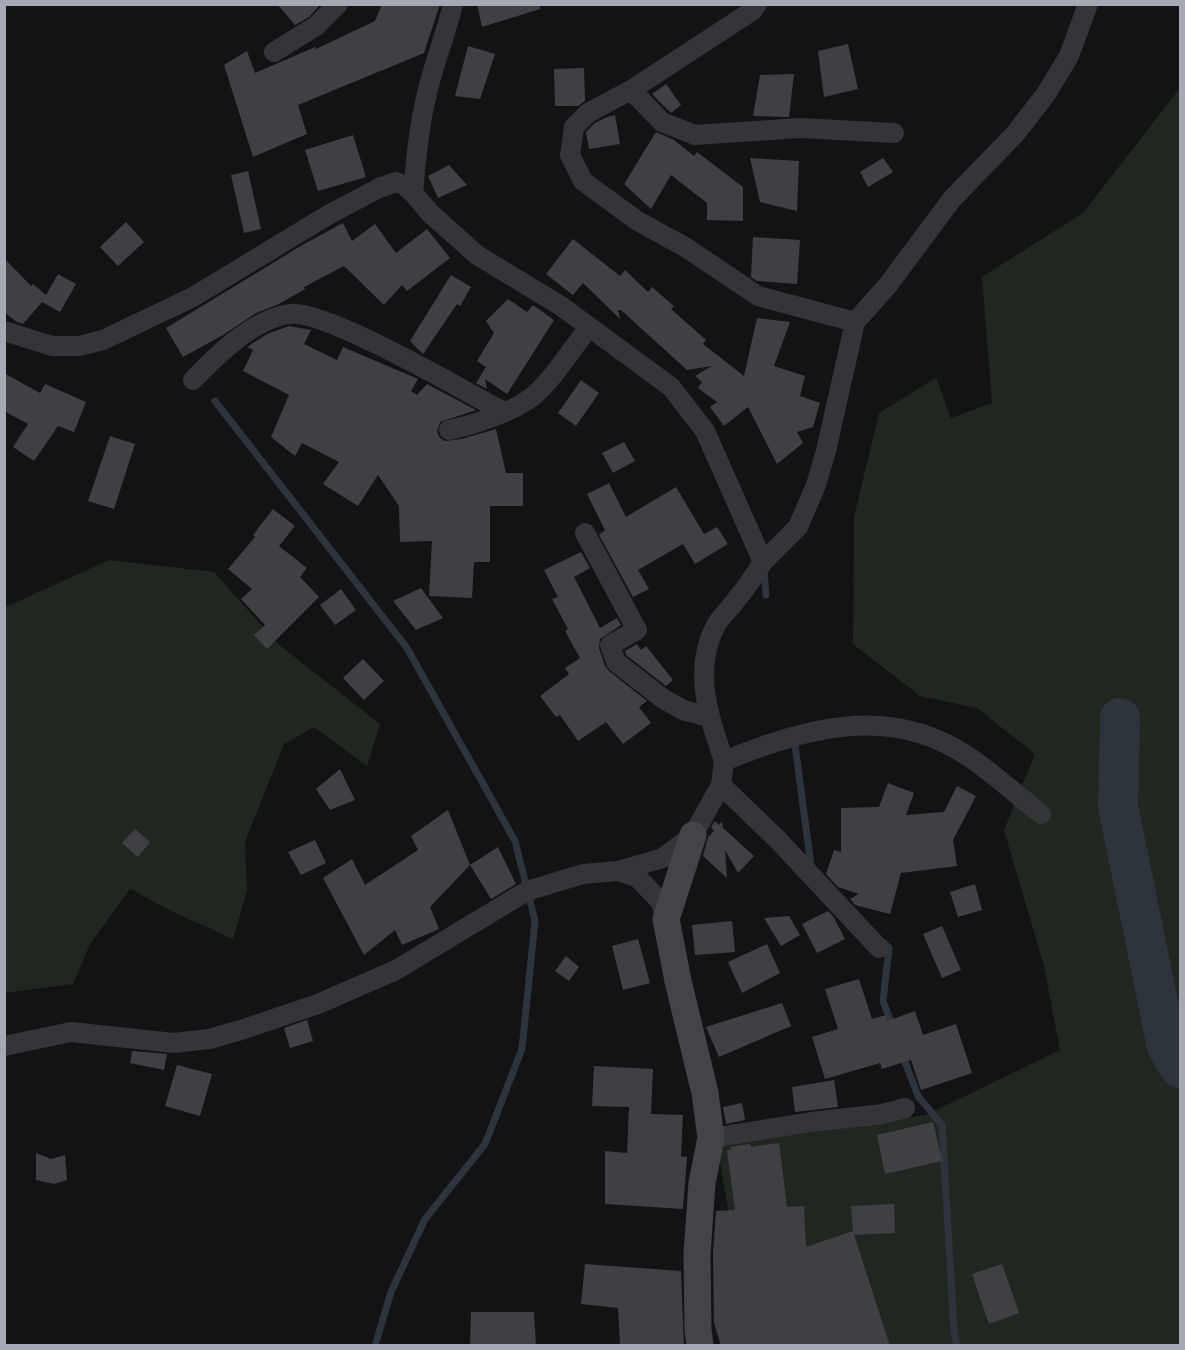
<!DOCTYPE html>
<style>
body{margin:0}
#map{position:relative;width:1185px;height:1350px;overflow:hidden;background:#131315;font-family:"Public Sans",sans-serif}
canvas{display:block}
.frame{position:absolute;inset:0;border:6px solid #a6a8b4;pointer-events:none}
</style>
<div id="map">
<canvas width="1185" height="1350"></canvas>
<div class="frame"></div>
</div>
<script>
const g = document.querySelector('canvas').getContext('2d');
g.lineJoin = 'round';
function paint(path, color) {
  g.fillStyle = color;
  g.fill(path, 'evenodd');
}
function strokePath(path, color, width, dash) {
  g.strokeStyle = color;
  g.lineWidth = width;
  g.lineCap = dash ? 'butt' : 'round';
  g.setLineDash(dash || []);
  g.stroke(path);
}
paint(new Path2D(`
 M1180,88V1345H789L739,1272L717,1145L926,1115L1060,1050L1044,966L1004,830L1035,754L977,708L920,696L853,644L854,517L879,413L936,378L951,418L992,403L982,277L1083,213Z
 M109,560L214,572L278,644L380,724L367,766L314,727L284,744L245,842L247,891L233,939L171,911L130,889L90,944L73,984L5,993L4,604L8,606Z`), '#202721');
strokePath(new Path2D(`
 M215,401L407,648L515,841L535,921L522,1049L485,1144L425,1219L391,1292L375,1346
 M764,570L766,595
 M795,745L811,866
 M884,943L889,948L883,1001L893,1027
 M902,1054L918,1096L942,1125L954,1331L957,1346`), '#2d343c', 7);
strokePath(new Path2D(`
 M1120,718L1118,806L1167,1047L1180,1068`), '#2d343c', 40);
paint(new Path2D(`
 M277,4H321L309,17L295,25Z
 M382,4H440L424,53L298,105L307,134L253,157L224,65L247,51L255,73L315,47L316,49L375,21Z
 M477,4H540V9L482,27Z
 M848,44L858,89L824,97L818,51Z
 M468,46L495,54L480,99L455,96Z
 M584,68L585,101L578,106H555L554,69Z
 M794,74L789,117L753,116L760,75Z
 M666,84L681,105L671,113L652,94Z
 M615,115L620,144L589,149L586,132L595,123L607,117Z
 M656,132L674,140L694,156L697,152L743,187V221L707,220V203L671,175L651,209L624,184Z
 M353,135L366,177L318,191L305,150Z
 M750,158L799,161L797,211L760,202Z
 M883,158L893,172L868,187L860,172Z
 M449,165L467,185L438,198L428,176Z
 M248,171L261,229L244,233L231,175Z
 M126,222L144,242L118,266L100,247Z
 M343,223L352,241L375,224L396,253L427,229L450,258L407,291L402,285L384,305L344,266L304,287L305,289L279,304L256,313L223,335L183,357L166,328L304,244Z
 M753,237L800,240L797,284L757,281L751,277Z
 M573,239L620,276L625,270L648,292L652,287L674,306L671,309L706,340L703,344L744,376L757,318L790,322L774,366L805,376L800,396L820,403L813,427L797,432L803,443L777,464L748,407L724,426L710,407L717,402L698,388L702,382L695,376L712,366L687,370L621,310H618L620,319L583,283L573,295L546,274Z
 M4,258L31,286L33,284L46,295L58,274L76,284L60,312L42,302L23,324L17,322L4,312Z
 M451,275L471,287L460,306L457,304L423,354L410,341Z
 M508,299L527,312L533,305L554,320L507,394L485,379L487,389L476,383L486,367L477,361L494,333L486,321Z
 M289,326L311,330L304,344L337,360L343,347L418,379L411,391L417,395L427,384L476,410L440,422L437,432L440,438L445,441L461,439L496,429L506,473H523V506H490V562H474L472,598L429,596L432,541L400,542L399,506L378,475L358,506L323,484L339,462L302,443L295,456L271,437L289,395L243,371L253,350L247,347L267,334Z
 M4,373L40,393L45,384L86,402L74,432L58,426L34,461L13,447L28,424L4,411Z
 M581,380L599,393L576,426L558,413Z
 M110,436L135,444L114,509L88,501Z
 M624,442L635,461L613,473L602,453Z
 M609,483L626,517L676,487L704,534L717,527L728,544L695,564L683,544L638,570L649,589L633,597L599,535L605,530L587,494Z
 M273,509L295,526L279,546L307,568L300,577L319,597L267,649L254,635L265,625L241,599L252,589L228,569L255,537L253,535Z
 M581,552L590,568L574,577L600,628L617,618L621,625L600,639L599,648L605,666L609,671L647,701L639,707L651,723L623,744L606,722L578,741L560,715L556,717L540,696L569,674L565,668L580,658L565,631L568,629L552,599L558,597L544,570Z
 M421,588L443,618L416,630L393,601Z
 M341,589L356,610L335,625L320,605Z
 M637,644L641,650L646,646L673,680L666,686L626,655L625,651Z
 M363,659L384,681L364,700L343,678Z
 M340,769L355,800L330,810L316,789Z
 M888,783L914,793L906,815L944,812L957,786L976,796L953,840L957,866L901,873L890,914L855,905L850,899L859,894L838,887L826,874L834,850L841,852V808L879,807Z
 M448,810L470,865L430,907L439,929L402,945L395,930L364,955L323,878L352,859L365,885L418,850L411,836Z
 M715,821L719,825L722,821L723,828L754,856L738,873L725,850L727,878L703,856L708,837L714,831L711,827Z
 M135,829L150,842L138,857L122,843Z
 M315,840L326,863L301,875L288,852Z
 M498,847L516,884L491,899L470,865Z
 M975,884L982,910L958,917L950,892Z
 M828,911L833,916L845,939L817,953L802,924Z
 M789,916L800,935L781,946L764,918Z
 M732,921L735,952L695,955L692,925Z
 M942,926L961,970L942,978L923,934Z
 M638,939L650,983L623,990L612,946Z
 M767,944L780,973L742,993L728,962Z
 M566,956L579,967L569,981L555,971Z
 M859,979L872,1019L886,1015L887,1021L915,1011L923,1035L956,1024L972,1073L921,1090L911,1060L882,1069L880,1063L825,1079L812,1037L838,1029L825,989Z
 M782,1003L791,1026L719,1057L706,1027Z
 M307,1020L313,1041L290,1048L284,1028Z
 M132,1051L167,1054L164,1070L130,1063Z
 M177,1065L212,1074L200,1116L165,1106Z
 M594,1066L653,1069L651,1114L683,1115L681,1156L687,1157L683,1209L605,1204V1151L627,1153L629,1107L592,1106Z
 M834,1080L838,1107L795,1112L792,1087Z
 M742,1103L745,1120L726,1124L723,1107Z
 M933,1122L942,1161L885,1174L877,1135Z
 M779,1143L787,1207L804,1206L806,1247L853,1231L851,1206L894,1204L895,1233L854,1235L890,1346H721L714,1323L713,1254L716,1211L735,1210L727,1150H731L730,1147L750,1144L751,1147Z
 M36,1153L51,1159L65,1155L67,1180L54,1184L36,1180Z
 M585,1264L681,1271L684,1346H620L618,1308L581,1304Z
 M1002,1264L1019,1313L989,1324L972,1274Z
 M471,1312H534L536,1346H470Z`), '#404044');
strokePath(new Path2D(`
 M757,4L752,11L631,90L588,113L574,127L570,155L583,181L636,220L685,247L758,296L855,322
 M274,52L316,26L338,4
 M631,90L662,122L695,135L800,128L894,133
 M413,193C416,159 419,126 427,93C434,63 446,34 453,4
 M4,331L52,346H79L103,340L193,297L328,215L379,188L396,182L404,185L413,193L430,213L477,255L561,306L671,387L705,431L763,562C755,575 746,588 736,600C730,609 721,616 716,625C692,670 709,717 724,761
 M193,380C218,354 252,320 289,314C324,308 466,392 504,412
 M449,430C473,425 513,412 532,397C554,379 570,350 589,328
 M585,533L637,630L610,645L616,662L662,698L683,710L709,717
 M763,562L798,527L816,485L826,451L855,322L888,285L952,199L1015,134L1046,94L1069,56L1088,4
 M721,785L778,840L879,948
 M618,871L663,858L693,835L721,785L724,761C806,728 889,703 969,757C994,774 1017,795 1041,814
 M4,1046L71,1032L174,1043L209,1039L241,1030L318,1004L396,970L527,891L583,874L618,871L637,877L661,902L666,919
 M711,1138L811,1122L883,1114L905,1108`), '#343439', 20);
strokePath(new Path2D(`
 M693,835L666,919L678,981L705,1093L711,1138L702,1183L697,1254L698,1329L700,1346`), '#434349', 27);
</script>
